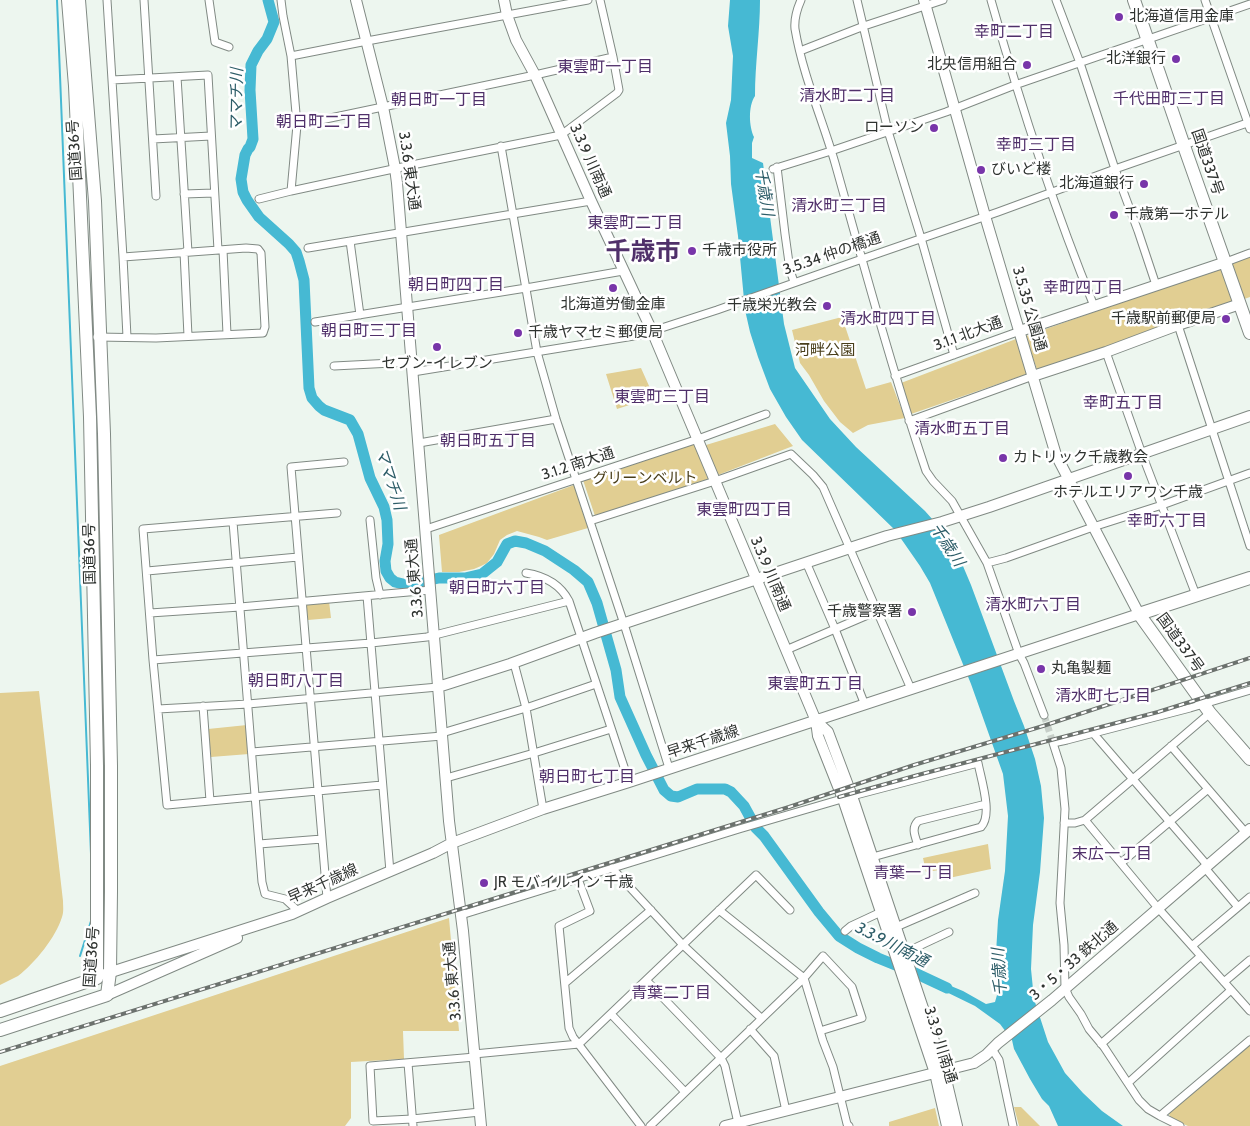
<!DOCTYPE html>
<meta charset="utf-8">
<style>
body{margin:0}
canvas{display:block;background:#edf6ef}
</style>
<canvas width="1250" height="1126"></canvas>
<script>
const g = document.querySelector('canvas').getContext('2d');
g.lineJoin = 'round';
function paint(path, color) {
  g.fillStyle = color;
  g.fill(path, 'evenodd');
}
function strokePath(path, color, width, dash) {
  g.strokeStyle = color;
  g.lineWidth = width;
  g.lineCap = dash ? 'butt' : 'round';
  g.setLineDash(dash || []);
  g.stroke(path);
}
function write(font, color, halo, rows, align = 'center') {
  g.font = font + ' Cabin,"Noto Sans JP",sans-serif';
  g.lineWidth = 5;
  g.setLineDash([]);
  g.textBaseline = 'middle';
  g.strokeStyle = halo;
  g.fillStyle = color;
  for (const [text, x, y, turn = 0] of rows) {
    g.save();
    g.translate(x, y);
    g.rotate((+turn || 0) * Math.PI / 180);
    g.textAlign = isNaN(turn) ? turn : align;
    if (halo) g.strokeText(text, 0, 0);
    g.fillText(text, 0, 0);
    g.restore();
  }
}
paint(new Path2D(`
 M1250,257V297L1037,370L1026,336Z
 M842,317L866,389L891,382L905,418L868,425L853,433L840,422L824,401L809,375L800,363L792,330Z
 M1016,339L1027,374L911,414L901,383Z
 M641,368L654,397L617,409L606,374Z
 M775,424L793,446L718,475L706,445Z
 M694,443L708,479L595,516L583,480Z
 M574,485L588,528L547,540L539,537L517,531L507,535L500,540L494,554L487,563L481,566L474,569L459,572H442L439,535Z
 M329,601L331,618L308,620L306,603Z
 M39,691L63,901C63,906 64,912 62,917C56,937 35,963 18,976C12,979 6,982 0,985V693Z
 M247,725L249,754L211,757L208,729Z
 M988,844L991,869L949,878L946,869L926,872L923,858Z
 M449,918L459,1031H403L404,1059L351,1062V1118L345,1126H0V1066Z
 M1250,1044V1126H1188L1170,1118L1169,1113Z
 M1014,1107H1021L1040,1126H1019Z
 M935,1108L939,1126H889V1122Z`), '#e1ce92');
paint(new Path2D(`
 M730,0H760C760,32 755,64 755,96C748,106 749,127 754,137L752,143V158L763,163L784,324L795,368L830,419L856,447L925,511L933,520L960,559L971,585L1014,701L1024,726L1035,759L1041,786L1044,818L1040,872L1033,925L1031,969L1034,999L1048,1042L1065,1073L1083,1093L1102,1111L1123,1126H1058L1049,1106L1042,1099L1030,1079L1014,1049L1012,1040L1000,1024L975,1006L934,986V979L963,991L986,1004L995,1002L997,995L996,953L998,920L1005,871L1008,816L1003,774L971,684L930,583L920,566L895,530L802,440L786,417L770,389L758,357L750,332L745,310L738,236L731,184L730,156L726,123L731,100L733,56L728,26Z`), '#46b9d3');
strokePath(new Path2D(`
 M57,0L91,854
 M80,956L91,921`), '#46b9d3', 2);
strokePath(new Path2D(`
 M268,0L274,22L267,39L258,51L251,65L250,90L253,139L250,147L248,149L245,155L241,179L243,192L247,200L259,217L289,244L296,252L299,261L304,280L309,388L312,398L319,406L324,410L350,420L358,434L370,478L384,507L387,520L388,544L385,561L386,571L390,578L395,582L407,585L439,578H465L482,574L497,562L507,544L515,541L526,543L545,551L574,570L588,582L597,603L616,670L620,697L646,755L664,790L671,796L678,797L697,789H725L731,792L744,806L756,828L764,836L819,912L839,936L858,948L878,958L915,973L947,988`), '#46b9d3', 11);
strokePath(new Path2D(`
 M1044,715L1053,743`), '#c7cfc9', 7, [7, 3.5]);
const street = new Path2D(`
 M107,0L123,257L127,337
 M144,0L156,196
 M209,0L215,42L229,47
 M281,0L283,16L291,56L297,125L291,191
 M801,0C797,9 794,19 795,29C803,76 822,118 835,163C864,266 892,370 926,471L933,481L952,501L987,563L1019,654L1024,663L1044,715
 M857,0L888,131L921,238L954,355
 M991,0C1020,103 1053,206 1094,306
 M1056,0L1080,63L1115,169L1138,231L1156,285
 M1205,0L1250,129
 M800,51L864,26L943,0
 M291,56L367,41L588,0
 M177,77L188,252
 M112,80L208,75L218,250
 M297,125L535,75L613,57
 M153,139L211,136
 M501,146L537,352L556,419L624,624L669,768
 M777,167L785,234L790,270L794,282
 M773,169L831,151L946,112L1015,85L1250,4
 M184,194L214,193
 M259,199L291,191L407,166L561,135L617,93L619,90L613,57L600,0
 M350,241L360,315
 M308,248L591,201
 M223,250L227,334
 M184,252L188,336
 M1226,262L1250,253
 M315,322L526,288L623,271
 M1178,325L1250,546
 M97,337L156,338L263,333L265,327L261,253L258,249L246,248L123,257
 M1106,352L1142,454L1196,595
 M334,366L412,362
 M413,372L640,335L717,310L862,259L998,212L1115,169L1250,122
 M895,376L1020,331
 M909,421L1033,376
 M419,443L556,419
 M337,513L143,529L153,660L167,805L382,785
 M370,520L376,578L380,595
 M590,521L715,481L791,454L813,475L823,487L911,689
 M233,522L262,882L265,894L285,899L298,911
 M426,529L698,439L766,414
 M806,562L835,629L865,705
 M987,563L1006,558L1093,527L1162,505L1250,473
 M147,571L298,557
 M526,573C545,576 560,584 569,601L629,782
 M367,596L390,872
 M150,613L240,607L431,590
 M786,650L877,611
 M153,660L371,643L427,637L569,601
 M514,663L526,708L543,809
 M203,706L210,801
 M158,709L248,704L438,687
 M442,733L526,708L596,684
 M1093,733L1207,865
 M1171,746L1246,833
 M252,752L442,736
 M446,778L534,753L611,729
 M1085,820L1158,908L1250,1011
 M1064,823H1075L1085,820L1210,713
 M259,844L322,839
 M918,845C915,836 911,828 918,821L986,804
 M1121,863L1208,789
 M612,868L683,945L761,1018
 M1205,868L1238,907
 M578,879L590,911L559,926L569,1028L573,1037L641,1126
 M327,898L291,467L344,462
 M719,910L804,978L823,1041L833,1067L847,1124L849,1126
 M461,915L739,829L852,796L978,763C981,779 993,815 981,827L869,858
 M896,927L975,893
 M845,931L851,926L881,912
 M1192,946L1250,897
 M904,953L949,932
 M646,980L721,1058L725,1066L738,1123
 M1224,982L1250,960
 M565,983L651,910
 M611,1014L685,1092
 M750,1029L774,1056L786,1111
 M1101,1044L1201,956
 M992,1049L999,1060L1013,1126
 M474,1054L579,1044L756,875L790,910
 M475,1057L370,1066L373,1121L412,1119L480,1112
 M408,1063L413,1126
 M1128,1083L1231,990
 M1160,1116L1250,1040
 M650,1126L804,978L823,956L852,987L862,1018L820,1031
 M1180,1126L1160,1116L1148,1109L1139,1100L1104,1047L1089,1029L1081,1014L1069,997L1065,988L1064,945L1060,903L1065,809L1061,768L1053,743L1067,740L1190,708L1250,690`);
const secondary = new Path2D(`
 M356,0L383,107L395,168L397,183L449,821L463,931L481,1126
 M504,0L507,15L516,40L535,75L591,201L652,331L816,721L818,736L843,799L935,1073L947,1126
 M1020,331L1226,262
 M1033,376L1106,352L1178,325L1240,304
 M438,687L510,664L595,633L850,548L887,536L942,522L989,507L1250,416
 M816,721L828,732L852,796L944,1071L957,1126
 M105,974L292,914L327,898L433,853L452,843L543,809L629,782L1139,614L1056,455L985,216L924,0
 M107,995L237,938
 M725,1126L974,1063L986,1055L998,1043L1052,1000L1250,829`);
const highway = new Path2D(`
 M68,0L75,86L90,417L97,766V978
 M79,0L95,201L104,434L111,766V891L110,972L107,995
 M1134,0L1184,146L1250,333
 M1250,578L1139,614L1210,713L1250,759
 M0,1011L97,978
 M0,1030L107,995`);
strokePath(street, '#818a84', 9);
strokePath(secondary, '#818a84', 12);
strokePath(highway, '#818a84', 14);
strokePath(street, '#fff', 7);
strokePath(secondary, '#fff', 10);
strokePath(highway, '#fff', 12);
const rail = new Path2D(`
 M839,797L918,775L1158,712L1250,683
 M0,1052L789,807L914,765L1043,726L1250,658`);
strokePath(rail, '#6c726e', 4);
strokePath(rail, '#fff', 2, [5.5]);
for (const [x, y, r, color] of [
 [1119,17,5,"#7835a9"],
 [1176,59,5,"#7835a9"],
 [1027,65,5,"#7835a9"],
 [934,128,5,"#7835a9"],
 [981,170,5,"#7835a9"],
 [1144,184,5,"#7835a9"],
 [1114,215,5,"#7835a9"],
 [692,251,5,"#7835a9"],
 [613,288,5,"#7835a9"],
 [827,306,5,"#7835a9"],
 [1226,319,5,"#7835a9"],
 [518,333,5,"#7835a9"],
 [437,347,5,"#7835a9"],
 [1003,458,5,"#7835a9"],
 [1128,476,5,"#7835a9"],
 [912,612,5,"#7835a9"],
 [1041,669,5,"#7835a9"],
 [484,883,5,"#7835a9"]
]) {
  const dot = new Path2D();
  dot.arc(x, y, r, 0, 2 * Math.PI);
  g.fillStyle = color;
  g.fill(dot);
  strokePath(dot, '#fff', 2);
}
write('15px', '#2f3330', '#fff', [
 ["北海道信用金庫",1129,17],
 ["北洋銀行",1166,59,"right"],
 ["北央信用組合",1017,65,"right"],
 ["ローソン",924,128,"right"],
 ["びいど楼",991,170],
 ["北海道銀行",1134,184,"right"],
 ["千歳第一ホテル",1124,215],
 ["千歳市役所",702,251],
 ["北海道労働金庫",613,305,"center"],
 ["千歳栄光教会",817,306,"right"],
 ["千歳駅前郵便局",1216,319,"right"],
 ["千歳ヤマセミ郵便局",528,333],
 ["セブン-イレブン",437,364,"center"],
 ["カトリック千歳教会",1013,458],
 ["ホテルエリアワン千歳",1128,493,"center"],
 ["千歳警察署",902,612,"right"],
 ["丸亀製麺",1051,669],
 ["JR モバイルイン 千歳",494,883]
], 'left');
write('15px', '#2f3330', '#fff', [
 ["国道36号",75,150,-94],
 ["3.3.9 川南通",590,161,66],
 ["国道337号",1207,162,71],
 ["3.3.6 東大通",409,171,82],
 ["3.5.34 仲の橋通",832,254,-19],
 ["3.5.35 公園通",1029,309,74],
 ["3.1.1 北大通",968,334,-20],
 ["3.1.2 南大通",578,464,-18],
 ["国道36号",90,554,-91],
 ["3.3.9 川南通",770,574,67],
 ["3.3.6 東大通",415,578,-95],
 ["国道337号",1180,643,54],
 ["早来千歳線",703,742,-18],
 ["早来千歳線",323,884,-24],
 ["国道36号",92,957,-86],
 ["3・5・33 鉄北通",1074,961,-41],
 ["3.3.6 東大通",453,981,-95],
 ["3.3.9 川南通",940,1045,73]
]);
write('15px', '#493e1a', '#fff', [
 ["河畔公園",825,351],
 ["グリーンベルト",645,479]
]);
write('16px', '#50306a', '#fff', [
 ["幸町二丁目",1014,32],
 ["東雲町一丁目",605,67],
 ["清水町二丁目",847,96],
 ["千代田町三丁目",1169,99],
 ["朝日町一丁目",439,100],
 ["朝日町二丁目",324,122],
 ["幸町三丁目",1036,145],
 ["清水町三丁目",839,206],
 ["東雲町二丁目",635,223],
 ["朝日町四丁目",456,285],
 ["幸町四丁目",1083,288],
 ["清水町四丁目",888,319],
 ["朝日町三丁目",369,331],
 ["東雲町三丁目",662,397],
 ["幸町五丁目",1123,403],
 ["清水町五丁目",962,429],
 ["朝日町五丁目",488,441],
 ["東雲町四丁目",744,510],
 ["幸町六丁目",1167,521],
 ["朝日町六丁目",497,588],
 ["清水町六丁目",1033,605],
 ["朝日町八丁目",296,681],
 ["東雲町五丁目",815,684],
 ["清水町七丁目",1103,696],
 ["朝日町七丁目",587,777],
 ["末広一丁目",1112,854],
 ["青葉一丁目",913,873],
 ["青葉二丁目",671,993]
]);
write('italic 16px', '#2d5d68', '#fff', [
 ["ママチ川",237,100,-89],
 ["千歳川",764,192,81],
 ["ママチ川",390,479,72],
 ["千歳川",947,545,57],
 ["3.3.9川南通",892,945,27],
 ["千歳川",1000,972,-94]
]);
write('bold 25px', '#50306a', '#fff', [
 ["千歳市",643,253]
]);
</script>
